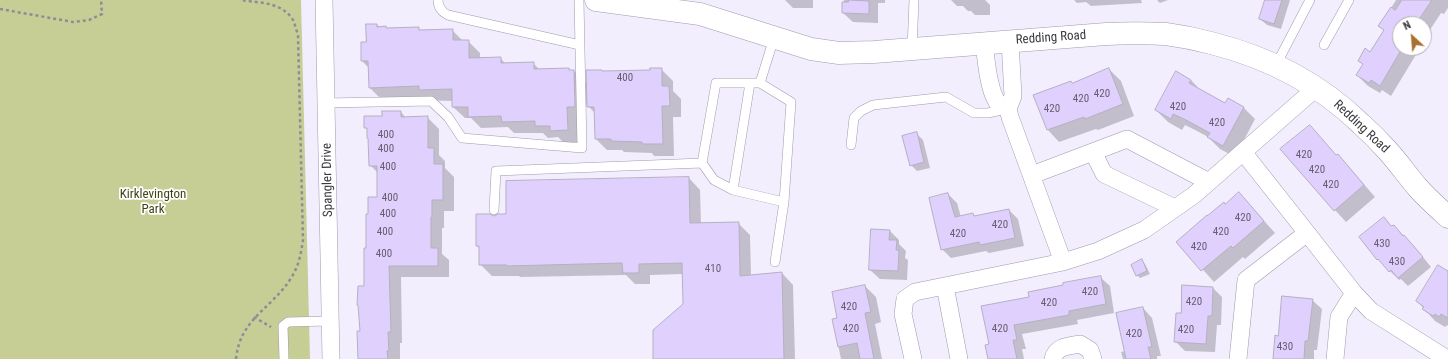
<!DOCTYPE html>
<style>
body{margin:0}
#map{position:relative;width:1448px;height:359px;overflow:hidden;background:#f3eefe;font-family:"Roboto Condensed",sans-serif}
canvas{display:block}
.north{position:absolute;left:1392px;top:16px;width:40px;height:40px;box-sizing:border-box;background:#fff;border:1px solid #b0afb2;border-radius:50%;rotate:334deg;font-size:11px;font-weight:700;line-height:16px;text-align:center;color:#3a383f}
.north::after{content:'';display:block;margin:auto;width:14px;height:18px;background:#a9712f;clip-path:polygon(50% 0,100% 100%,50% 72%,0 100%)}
</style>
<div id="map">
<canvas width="1448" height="359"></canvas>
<div class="north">N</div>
</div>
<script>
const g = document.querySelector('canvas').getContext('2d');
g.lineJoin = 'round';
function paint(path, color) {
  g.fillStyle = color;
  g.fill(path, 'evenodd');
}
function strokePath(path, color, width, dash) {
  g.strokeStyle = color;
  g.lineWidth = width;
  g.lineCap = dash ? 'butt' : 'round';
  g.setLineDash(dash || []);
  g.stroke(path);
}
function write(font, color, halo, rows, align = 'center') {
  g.font = font + ' "Roboto Condensed",sans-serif';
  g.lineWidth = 3.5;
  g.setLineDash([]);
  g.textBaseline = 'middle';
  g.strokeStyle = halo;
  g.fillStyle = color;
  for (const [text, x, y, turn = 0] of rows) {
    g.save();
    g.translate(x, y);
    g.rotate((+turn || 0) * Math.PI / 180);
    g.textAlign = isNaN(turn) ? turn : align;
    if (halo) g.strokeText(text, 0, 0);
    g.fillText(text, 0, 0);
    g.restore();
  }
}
paint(new Path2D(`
 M0,0H301L310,359H0Z`), '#c6ce96');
paint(new Path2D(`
 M785,0H813V8H793Z
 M844,0H885V3H878V23L853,22L843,13Z
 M951,0H985L990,5V15H975L971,11H968L963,6H957Z
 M1074,0H1141L1142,3L1091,6L1086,2L1077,3Z
 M1157,0H1168L1160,3Z
 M1266,0H1290L1281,29L1267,25L1260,19Z
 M1396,0H1448V8L1444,14L1441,13L1424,39V24H1400V48H1420L1391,96L1382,90L1380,93L1368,86L1357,75L1364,65L1359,60L1371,53L1385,31L1380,26Z
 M377,25L380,27H386L387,29L418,28L421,31L452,30L463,41H468L480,53V59L500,58L506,64H534L540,70L569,69L571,71H574L588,85L603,72L651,71L661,69L673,81V91L681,99V117H673L674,156H654L652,153L624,152L622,150H607L596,139L595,113L586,104V118H579L580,142H563L558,137L548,138L543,133H514L508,127L481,128L471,118H465L453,107V101L381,99L370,88L369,68L362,61L367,43Z
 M1109,69L1121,81L1134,116L1098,130L1096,129L1059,142L1048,130L1035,96L1071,82L1073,84Z
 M1191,80L1201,91L1226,104L1243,107L1255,119L1235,157L1220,149L1208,137L1197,131L1185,125L1182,130L1168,122L1156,110Z
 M401,112L406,118L427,117L439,129V155L445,161V168L454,177V211H444V228H442V254L449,260V277H401L402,343H400V359H359L369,215L378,198V173L370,165L368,130L365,127L383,117Z
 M1309,126L1337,156L1349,167L1375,197L1346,222L1335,210Z
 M917,134L923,140L930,168L917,171L911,165Z
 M689,178L700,190L701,224L738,223L750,235L751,276L782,273L793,285L795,359H654L684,305L683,274L650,275V284H635L626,275L520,277L519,276H492L480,264V249L477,246L494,217Z
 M1239,193L1275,233L1245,259L1243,257L1214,282L1178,242Z
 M948,194L957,203L961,217L973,214L976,217L1009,210L1018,219L1024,246L989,253L986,251L951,258L942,249Z
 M1384,218L1392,227L1394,226L1414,246L1431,267L1408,286L1401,279L1399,280L1378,259Z
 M890,231L899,240V244L906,251L905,258L908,260L907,280L880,279L870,270Z
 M1142,261L1145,264L1150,274L1140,278L1137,275Z
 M1448,270V326L1447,325L1445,327L1435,321L1417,301Z
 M1100,277L1110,286L1114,313L1077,320L1078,324L1022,334L1026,349H1022L1024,359H989L990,345L1030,297L1065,286Z
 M865,286L876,297L881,322L875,324L882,359H841L833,320L838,319Z
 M1213,288L1222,297L1221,325H1217L1215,352L1185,351L1175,341Z
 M1312,300L1322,309L1317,350H1314V359H1274L1279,337Z
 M1143,308L1152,318L1161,356H1157V359H1123L1121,352L1125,351Z`), '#0003');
const building = new Path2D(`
 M849,0L869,1V14L842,13V2H848Z
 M1265,0H1282L1274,24L1259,19Z
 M1402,0H1432L1416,24H1400V52L1380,86L1371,80L1369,83L1356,75L1363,64L1358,61L1365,48L1370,52L1384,30L1378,26L1391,7L1395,10Z
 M366,24H377V27L386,26V28L419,27V30L453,29V40H469V58L501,57V63L534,62V69L569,68V70H574L575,107H567L568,130L550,131V126H535V121L502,122L501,116L468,117V107H452V89L419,90V86L369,88L368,61H361V42H366Z
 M650,68H662V86H669L670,106H662L663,144H642V142L611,141V139H595L594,107H587L586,70H602V71L650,70Z
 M1109,68L1123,104L1085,119L1084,117L1047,130L1033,95L1071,81L1072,83Z
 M1176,71L1191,80L1189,83L1225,103L1228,98L1244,107L1223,146L1207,137L1210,133L1184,119L1173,114L1171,119L1155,110Z
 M382,111H401V117L428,116V148H434V164H443V200H432V217H431V248H438V266H389L391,332H388L389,351H387L388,359H358L357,331H360L358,305H357L358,286H364V248H366V214H368V197H377V166H369L368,138H367V128H364V116H382Z
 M1310,125L1336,155L1338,154L1364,185L1334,211L1280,149Z
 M917,132L924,162L910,166L902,136Z
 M689,177L690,223L739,222L740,276L782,272L784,359H653V330L683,304L682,263L639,264V273H623L622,263L507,266V265H479V246H476V214H490L494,216L498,214H506V181Z
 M1239,192L1264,221L1233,248L1231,246L1201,271L1176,242L1207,215V216L1224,202L1225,204Z
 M948,193L955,217L973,213L974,216L1009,209L1015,238L980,245L979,242L941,250L929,198Z
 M1384,217L1391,226L1394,225L1403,236L1404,235L1423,257L1398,278L1391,270L1389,272L1378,259L1377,260L1359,237Z
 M871,229L890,230L889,240H897L896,250H899L898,271L869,270Z
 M1142,259L1147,271L1136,276L1131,265Z
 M1438,265L1448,271V318L1441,314L1439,317L1435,314L1433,316L1422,309L1424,307L1416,301Z
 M1101,276L1106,304L1069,311V315L1014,325L1017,340H1013L1017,359H988L985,345L989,344L981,306L1029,297L1028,292L1063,285V283Z
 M865,285L871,312L865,313L874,359H860L857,343L838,347L832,319L837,318L832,292Z
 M1182,285L1213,287L1212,316H1208L1206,344L1174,342L1176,313H1181Z
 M1282,296L1313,299L1308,341H1305L1304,359H1273L1275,335L1278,336Z
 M1143,307L1152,347H1148L1151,359H1126L1116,313Z`);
paint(building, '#e0d0fe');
strokePath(building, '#b5afc1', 1);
const lane = new Path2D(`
 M438,0C438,8 442,12 448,15L580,45
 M1324,45L1349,0
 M912,49L914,0
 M1276,65L1310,0
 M716,83H760L791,102L784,202L733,190L714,180L702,163Z
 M760,83L774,38
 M326,103L431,101L448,117L462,138L582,148L579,0
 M851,145L854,118L861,111L873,105L946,97L974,113H988L1006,109
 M733,190L750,83
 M494,210L496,171L702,163
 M775,262L784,202
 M284,359L283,326L288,322L330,321`);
const street = new Path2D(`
 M324,0L331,359
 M1010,41L1013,96L1008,109L1010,117L1063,262L1098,251L1144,230L1194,195L1316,88
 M984,43C986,58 988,87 996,100C998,105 1003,107 1008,109
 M1093,152L1104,174L1175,208
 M1032,175L1127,139L1209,182
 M1307,233L1354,293L1371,311L1447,359
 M945,286L959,359
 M913,359L903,314L905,299L915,292L1063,262
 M1053,359C1056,346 1069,346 1080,344L1090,350L1093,359
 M1238,359L1246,280L1307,233L1243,152
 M1335,359L1339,317L1354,293`);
const secondary = new Path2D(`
 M596,0L700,14L811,49L839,53L874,52L1106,34C1126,33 1146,33 1166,34C1181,36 1196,39 1211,43C1267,57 1319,83 1361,124C1370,132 1379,141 1387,150C1398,162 1407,175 1418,188C1427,198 1438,208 1448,217`);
strokePath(lane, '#9f9aab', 10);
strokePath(street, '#9f9aab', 18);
strokePath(secondary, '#9f9aab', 23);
strokePath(new Path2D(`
 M0,9L73,22L89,20L102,14L101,0
 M254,317L271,327
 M236,359C240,318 272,309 291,278C299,266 301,253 303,240L298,36C297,31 295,25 293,20C282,2 260,3 241,0`), '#8f8c97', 2.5, [3, 3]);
strokePath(lane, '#fff', 9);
strokePath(street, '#fff', 17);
strokePath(secondary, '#fff', 22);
write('11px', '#645e6f', null, [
 ["400",625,78],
 ["420",1102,94],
 ["420",1081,99],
 ["420",1178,107],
 ["420",1052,109],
 ["420",1217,123],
 ["400",386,135],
 ["400",386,149],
 ["420",1304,155],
 ["400",388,167],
 ["420",1317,170],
 ["420",1331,185],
 ["400",390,198],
 ["400",388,214],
 ["420",1243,218],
 ["420",1000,225],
 ["400",385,232],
 ["420",1221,232],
 ["420",958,234],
 ["430",1382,244],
 ["420",1199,247],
 ["400",384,254],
 ["430",1397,262],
 ["410",713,269],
 ["420",1090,292],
 ["420",1194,302],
 ["420",1049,303],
 ["420",849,307],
 ["420",851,329],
 ["420",1000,329],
 ["420",1186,330],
 ["420",1134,334],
 ["430",1285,347]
]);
write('13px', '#3a383f', '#fff', [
 ["Redding Road",1051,38,-4],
 ["Redding Road",1361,127,43],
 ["Spangler Drive",328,180,-91]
]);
write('13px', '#3f4316', '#fff', [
 ["Kirklevington",153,195],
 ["Park",153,210]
]);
</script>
